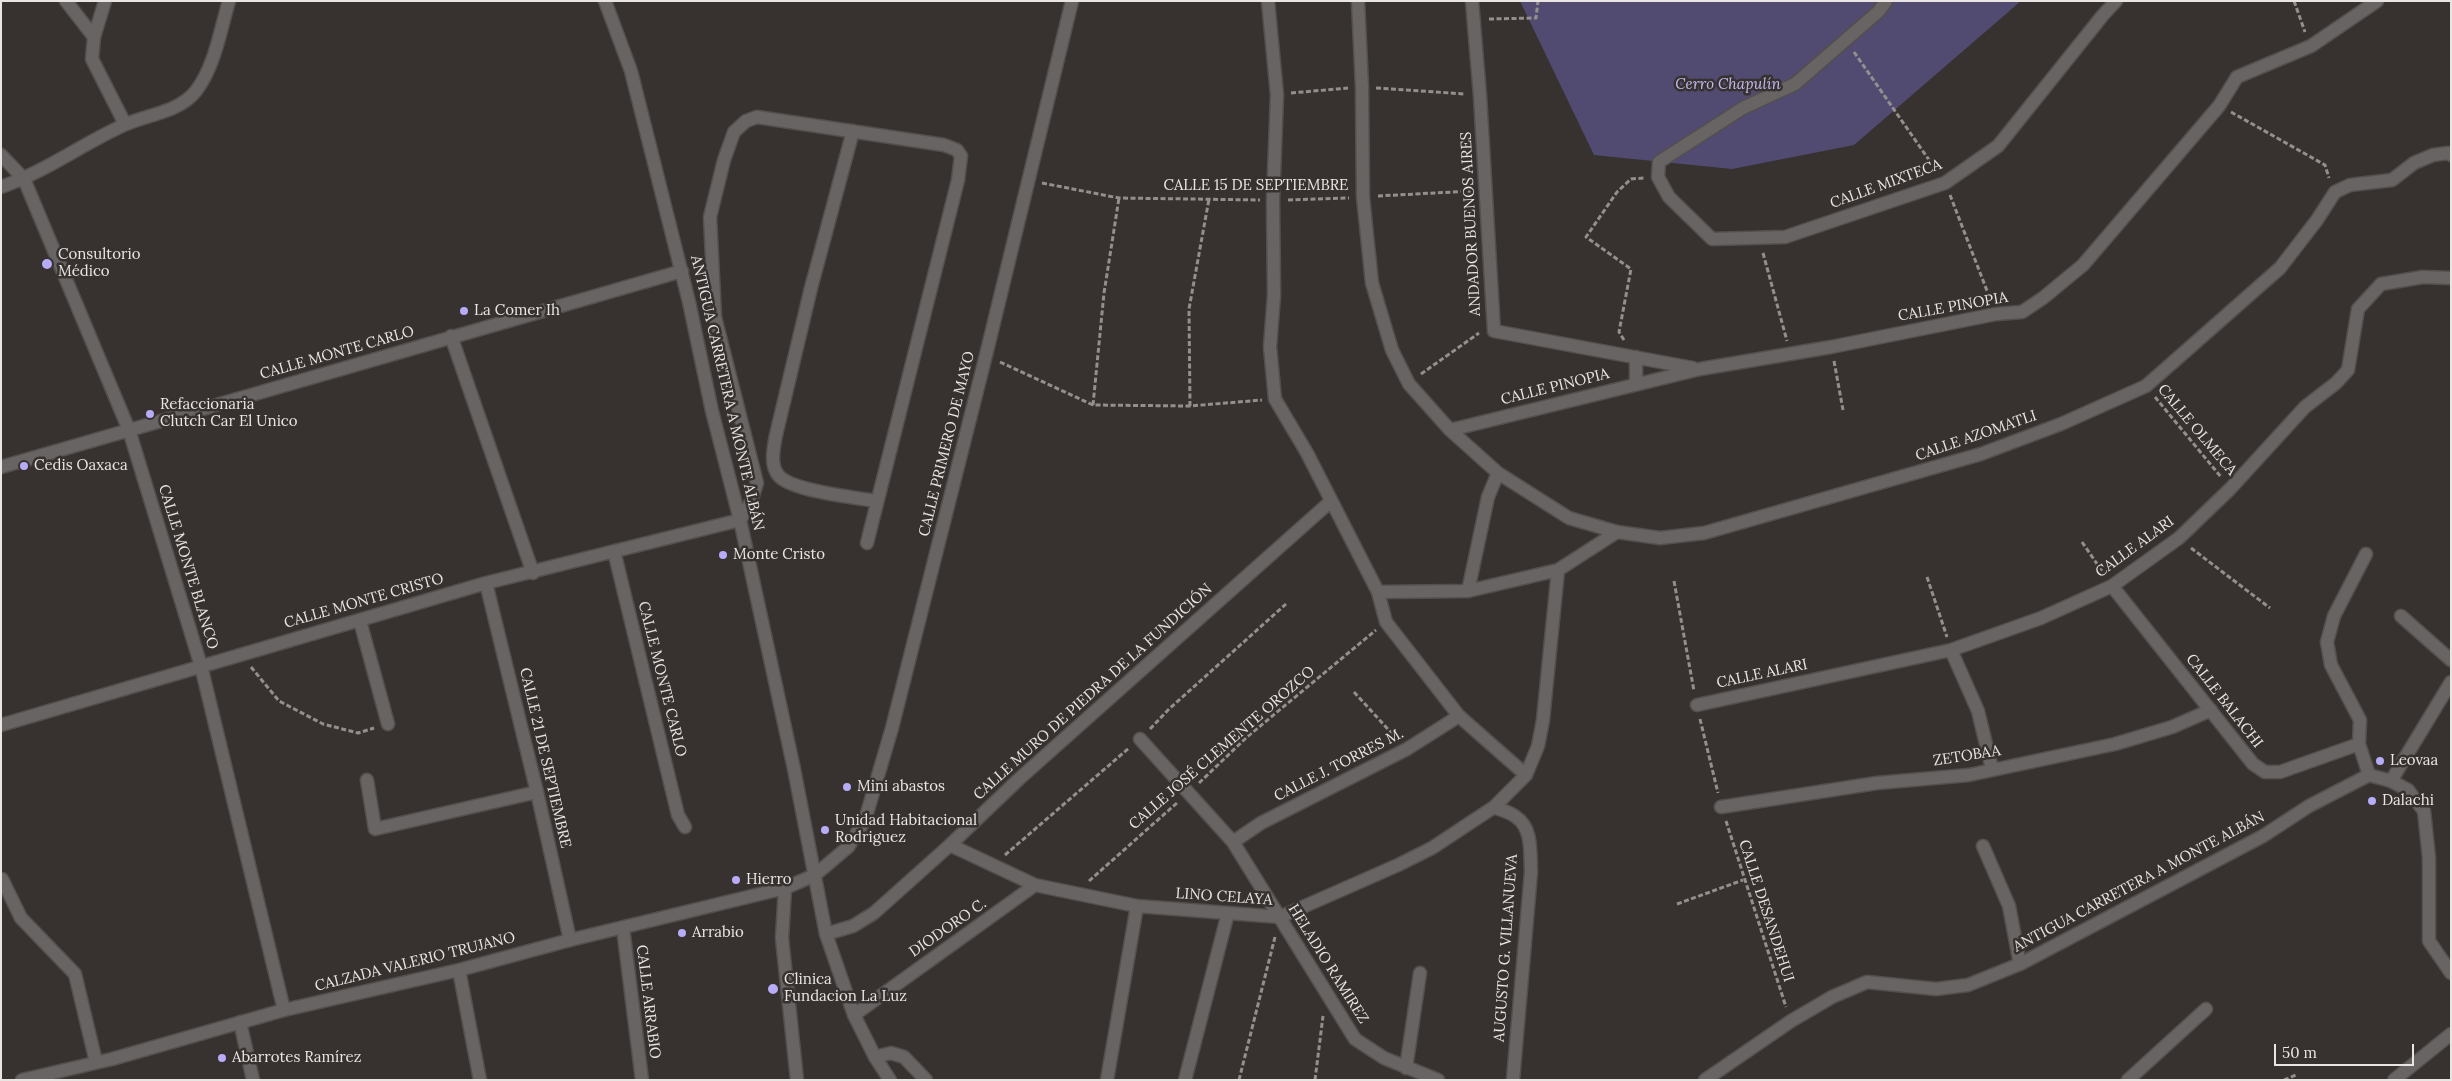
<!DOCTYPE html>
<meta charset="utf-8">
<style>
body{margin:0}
#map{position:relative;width:2452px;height:1081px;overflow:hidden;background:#373230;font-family:Lora,serif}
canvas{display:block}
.frame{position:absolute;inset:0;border:2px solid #e8e5e3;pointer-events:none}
.scale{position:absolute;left:2274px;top:1044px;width:140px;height:22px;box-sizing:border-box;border:2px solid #e8e5e3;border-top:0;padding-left:6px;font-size:15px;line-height:18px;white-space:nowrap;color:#e8e5e3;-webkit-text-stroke:4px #373230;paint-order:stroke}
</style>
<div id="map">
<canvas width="2452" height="1081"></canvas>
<div class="frame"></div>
<div class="scale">50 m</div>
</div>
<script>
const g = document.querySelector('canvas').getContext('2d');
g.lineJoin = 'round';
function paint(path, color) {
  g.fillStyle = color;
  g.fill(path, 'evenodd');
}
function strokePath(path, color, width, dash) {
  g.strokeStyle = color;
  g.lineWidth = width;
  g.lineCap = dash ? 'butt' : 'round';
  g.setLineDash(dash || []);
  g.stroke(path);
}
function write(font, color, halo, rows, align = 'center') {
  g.font = font + ' Lora,serif';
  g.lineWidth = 5;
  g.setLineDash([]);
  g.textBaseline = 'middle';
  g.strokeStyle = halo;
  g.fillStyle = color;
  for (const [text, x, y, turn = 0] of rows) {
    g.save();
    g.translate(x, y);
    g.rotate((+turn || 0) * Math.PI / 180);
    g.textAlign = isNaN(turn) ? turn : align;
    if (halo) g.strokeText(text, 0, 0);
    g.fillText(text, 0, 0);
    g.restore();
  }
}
paint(new Path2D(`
 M1520,1H2021L1854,145L1732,169L1594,155Z`), '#514b71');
const minor = new Path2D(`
 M66,1L94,37
 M105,1L94,37L92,59L125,124
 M1268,1L1277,95L1273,200L1274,295L1270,347L1275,399L1307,453L1378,592L1386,622L1459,716L1526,775
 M1358,1L1362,87L1363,197L1372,283L1392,350L1409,384L1450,430L1498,473L1569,518L1617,532L1660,538L1704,533L1981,454L2061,424L2146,386L2280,268L2317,220L2335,192L2350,185L2392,180L2414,163L2433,155L2448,153L2451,155
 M1472,1L1480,96L1494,331L1693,368
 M1886,1L1879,11L1795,84L1743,108L1659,162L1658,177L1669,197L1712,239L1785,237L1945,183L1998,146L2103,15L2116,1
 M853,131L811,288L776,435C774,447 769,465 779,476C792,491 857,498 877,501
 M1,155L24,179L129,430L201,666L284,1010
 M1,187C45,172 82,144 124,125C148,114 178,113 196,91C215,66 220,31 229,1
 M451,336L533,573
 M1636,357V383
 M1450,430L1700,369L1831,347L1996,314L2022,312L2043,298L2083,265L2219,106L2237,77L2311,46L2377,1
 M1,467L682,271
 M614,551L678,815L685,827
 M486,583L537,792L570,940
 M2112,586L2253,764L2265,772H2280L2359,744L2369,775
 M1468,591L1488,497L1498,473
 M1378,592L1468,591L1558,570L1617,532
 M2401,616L2451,660
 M360,621L388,724
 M1951,650L1978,711L1992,769
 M1697,705L1951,650L2041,618L2112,586L2179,538L2230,489L2305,407L2336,383L2348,370L2358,309L2381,284L2423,277L2451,278
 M1,725L486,583L740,520L751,502L757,483L715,317L710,217L724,160L734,132L746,121L757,117L944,145L957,150L961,156L958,180L867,543
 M1140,739L1233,842L1355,1039L1384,1058L1438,1080
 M2359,744L2360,720L2331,665L2327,642L2334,616L2366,554
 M367,780L375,829L537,792
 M2391,781L2451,682
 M1494,807C1501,810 1510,812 1516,817C1533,828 1530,854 1531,872L1513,1080
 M1721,807L1877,783L1969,775L2115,744L2172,727L2211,710
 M1233,842L1261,823L1407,749L1459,716
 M950,845L1035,885L1137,906L1280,917L1398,865L1432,848L1494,807L1526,775L1538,746L1543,720L1558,570
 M1983,846L2009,906L2020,964
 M815,875L848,847L865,820L892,728L986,355L1072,1
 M2,879L21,918L75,974L96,1062
 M785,888L782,938L797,1080
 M623,928L642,1080
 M826,934L853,926L874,913L950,845L1019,779L1330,502
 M459,970L480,1080
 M854,1015L1035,885
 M240,1022L253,1080
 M875,1057L891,1053L904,1057L926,1080
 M1406,1068L1420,973
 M1107,1080L1137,906
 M1185,1080L1228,913
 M2128,1080L2206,1009
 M2394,1080L2451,1034`);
const tertiary = new Path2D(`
 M605,1L631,71L689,302L712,411L740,520L794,769L826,934L854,1015L875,1057L890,1080
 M22,1080L112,1059L284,1010L459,970L570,940L785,888L815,875
 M1705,1080L1791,1021L1832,997L1867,982L1936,989L1968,985L2020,964L2263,836L2309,806L2369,775L2391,781L2408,790L2424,811L2429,858V941L2451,973`);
strokePath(minor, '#534f4d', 15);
strokePath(tertiary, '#534f4d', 15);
strokePath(new Path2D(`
 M2294,1L2305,32
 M1489,19L1536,18L1538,1
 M1854,52L1936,170
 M1376,88L1465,94
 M1291,93L1348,88
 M2231,112L2325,165L2329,178
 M1042,183L1119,198L1260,200
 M1950,195L1991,301
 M1378,196L1472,191
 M1288,200L1349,198
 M1763,253L1787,341
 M1624,340L1619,332L1631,269L1586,237L1617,192L1631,179L1644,178
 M1834,361L1843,410
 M1000,362L1093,405L1190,406L1262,400
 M1421,374L1479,333
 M2155,397L2221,477
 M1093,405L1104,293L1119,198
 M1190,406L1189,309L1209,199
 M2082,542L2104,574
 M2191,548L2270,608
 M1927,577L1947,637
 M1674,581L1694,691
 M251,667L279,701L323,724L358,733L374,728
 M1354,692L1396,738
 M1700,719L1718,793
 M1150,729L1169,709L1286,604
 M1199,783L1247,737L1376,630
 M1726,821L1786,1007
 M1005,855L1129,748
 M1089,881L1178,802
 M1677,904L1743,880
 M1239,1080L1275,937
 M1315,1080L1323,1016
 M2284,1080L2296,1075`), '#938f8d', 3, [5, 2.5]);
strokePath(minor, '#676463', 12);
strokePath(tertiary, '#676463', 12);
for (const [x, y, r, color] of [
 [47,264,6,"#b6acf8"],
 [464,311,5,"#b6acf8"],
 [150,414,5,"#b6acf8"],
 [24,466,5,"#b6acf8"],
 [723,555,5,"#b6acf8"],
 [2380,761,5,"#b6acf8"],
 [847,787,5,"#b6acf8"],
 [2372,801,5,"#b6acf8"],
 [825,830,5,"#b6acf8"],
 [736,880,5,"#b6acf8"],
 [682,933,5,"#b6acf8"],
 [773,989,6,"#b6acf8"],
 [222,1058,5,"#b6acf8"]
]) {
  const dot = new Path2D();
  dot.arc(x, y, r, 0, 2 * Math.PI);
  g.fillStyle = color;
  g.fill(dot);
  strokePath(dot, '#373230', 2);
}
write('italic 15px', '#c1baf1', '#373230', [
 ["Cerro Chapulín",1728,85]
]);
write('15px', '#e8e5e3', '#373230', [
 ["CALLE MIXTECA",1886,184,-20],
 ["CALLE 15 DE SEPTIEMBRE",1256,186],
 ["ANDADOR BUENOS AIRES",1471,224,-93],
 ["CALLE PINOPIA",1953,307,-10],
 ["CALLE MONTE CARLO",337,353,-16],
 ["CALLE PINOPIA",1555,387,-14],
 ["ANTIGUA CARRETERA A MONTE ALBÁN",727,393,77],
 ["CALLE OLMECA",2197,430,50],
 ["CALLE AZOMATLI",1976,436,-19],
 ["CALLE PRIMERO DE MAYO",947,444,-76],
 ["CALLE ALARI",2135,547,-36],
 ["CALLE MONTE BLANCO",188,567,73],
 ["CALLE MONTE CRISTO",364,601,-16],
 ["CALLE ALARI",1762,674,-12],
 ["CALLE MONTE CARLO",662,679,76],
 ["CALLE MURO DE PIEDRA DE LA FUNDICIÓN",1093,692,-42],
 ["CALLE BALACHI",2224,701,52],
 ["CALLE JOSÉ CLEMENTE OROZCO",1222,748,-41],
 ["ZETOBAA",1967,756,-9],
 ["CALLE 21 DE SEPTIEMBRE",545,758,77],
 ["CALLE J. TORRES M.",1339,765,-27],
 ["ANTIGUA CARRETERA A MONTE ALBÁN",2139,882,-28],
 ["LINO CELAYA",1224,897,4],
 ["CALLE DESANDEHUI",1766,911,72],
 ["DIODORO C.",948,928,-35],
 ["AUGUSTO G. VILLANUEVA",1506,948,-86],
 ["CALZADA VALERIO TRUJANO",415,962,-14],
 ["HELADIO RAMIREZ",1328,964,58],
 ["CALLE ARRABIO",648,1002,83]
]);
write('15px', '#e8e5e3', '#373230', [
 ["Consultorio",58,255],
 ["Médico",58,272],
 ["La Comer Ih",474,311],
 ["Refaccionaria",160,405],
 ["Clutch Car El Unico",160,422],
 ["Cedis Oaxaca",34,466],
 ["Monte Cristo",733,555],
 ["Leovaa",2390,761],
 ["Mini abastos",857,787],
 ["Dalachi",2382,801],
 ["Unidad Habitacional",835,821],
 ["Rodriguez",835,838],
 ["Hierro",746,880],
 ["Arrabio",692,933],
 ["Clinica",784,980],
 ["Fundacion La Luz",784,997],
 ["Abarrotes Ramírez",232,1058]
], 'left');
</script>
